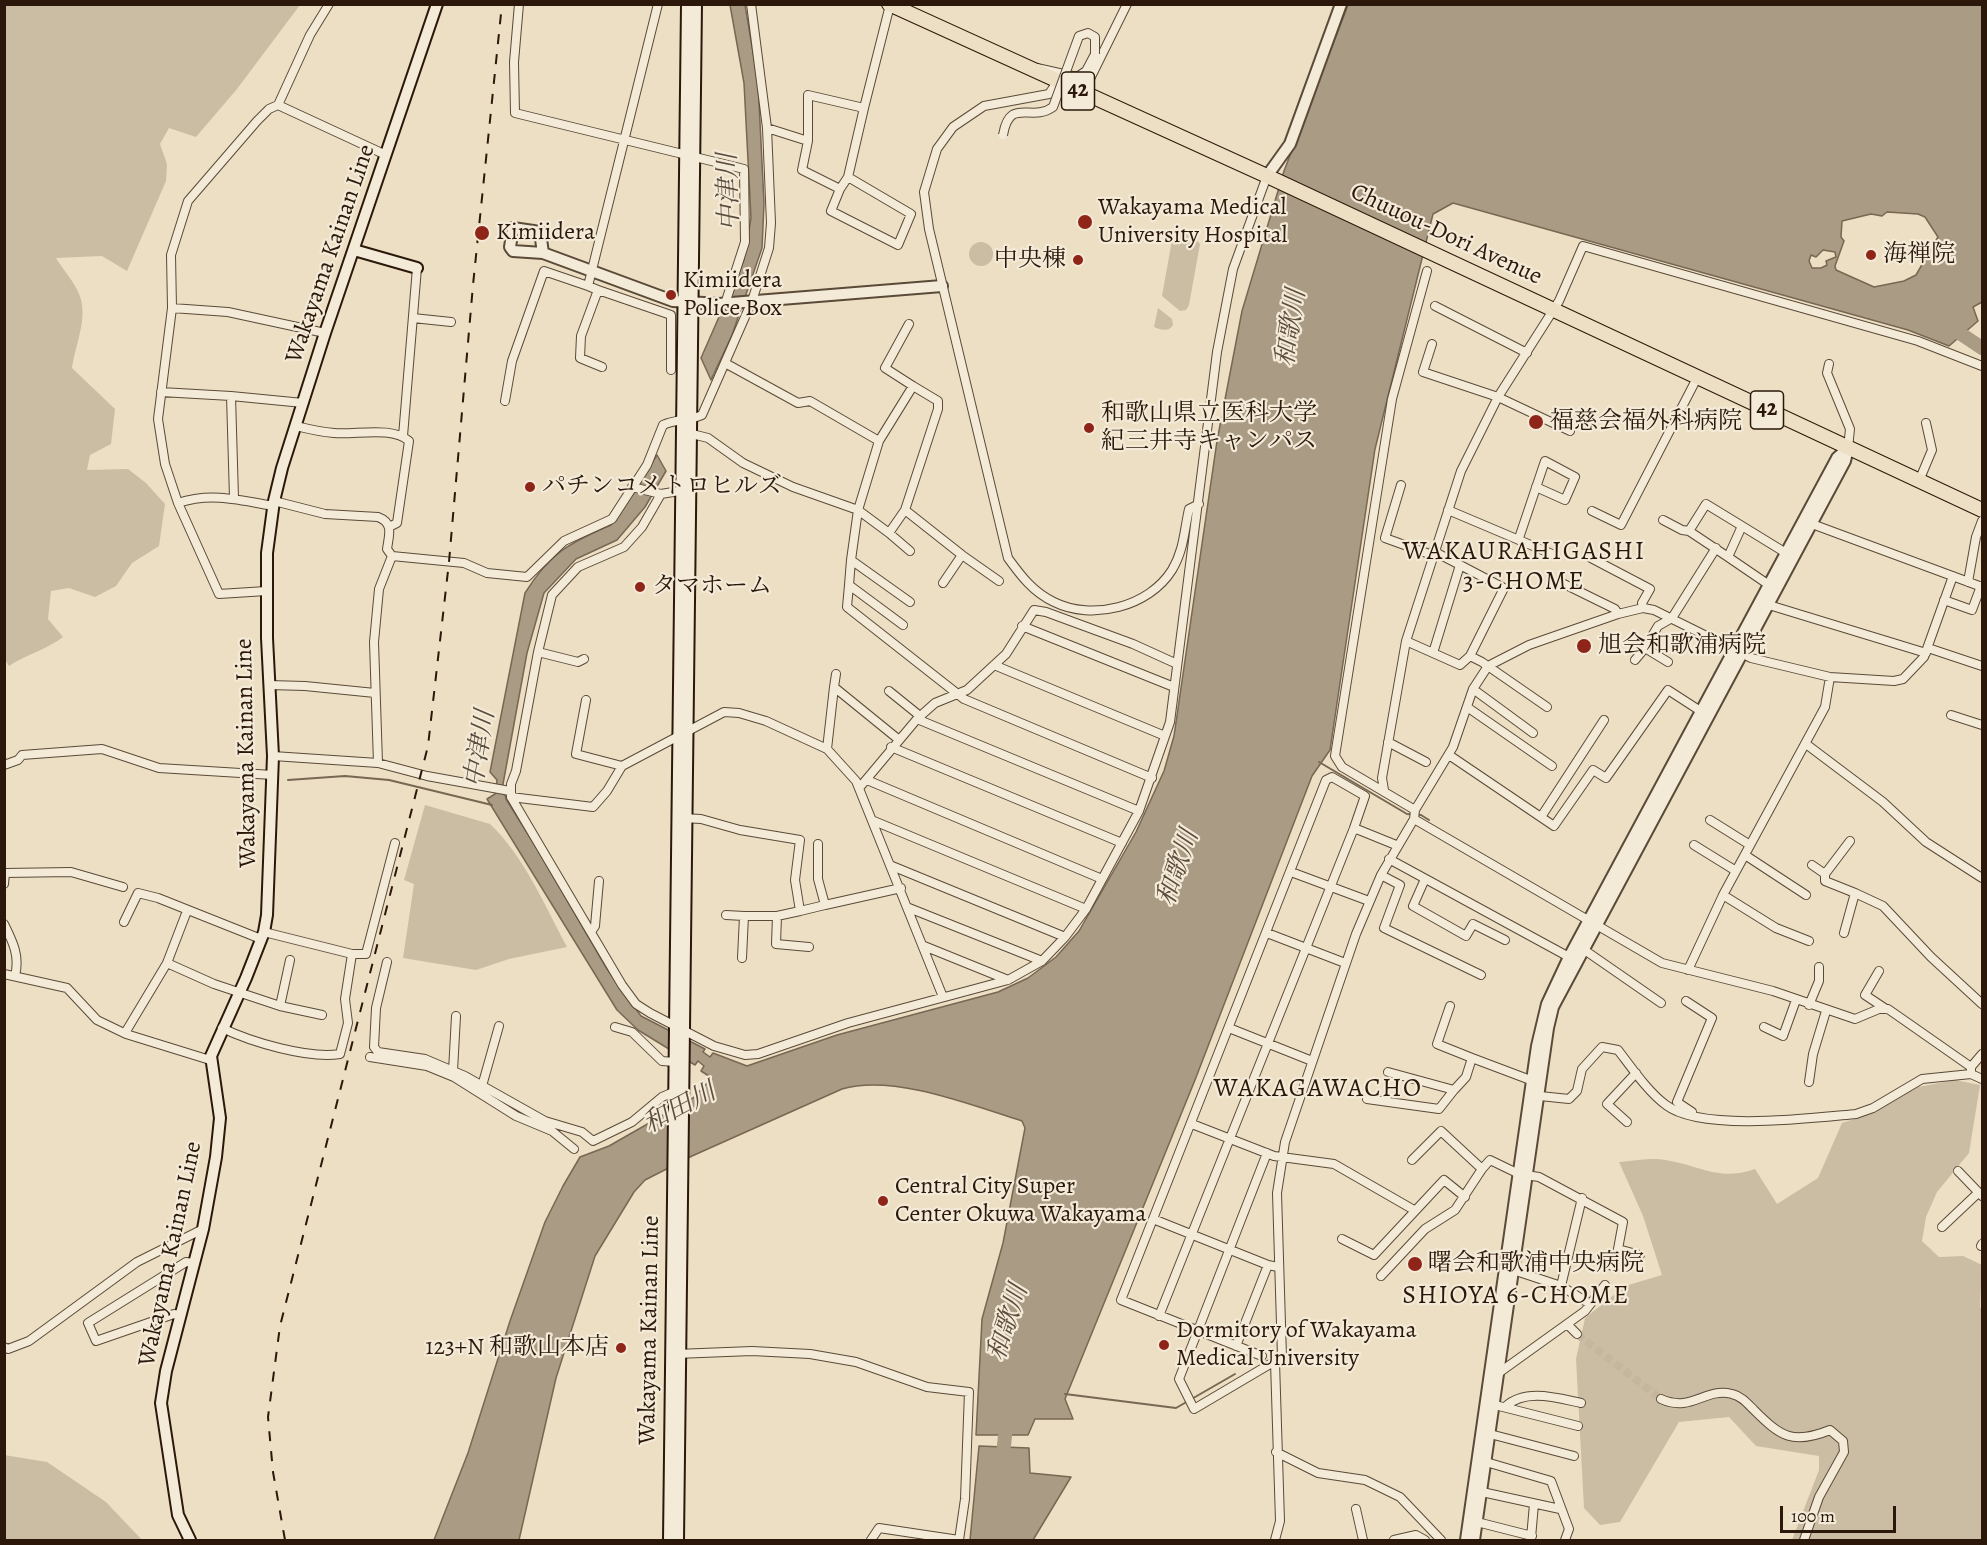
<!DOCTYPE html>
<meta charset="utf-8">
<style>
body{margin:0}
#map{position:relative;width:1987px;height:1545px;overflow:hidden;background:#ecdfc3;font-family:Alegreya,serif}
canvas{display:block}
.frame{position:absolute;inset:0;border:6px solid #2b180a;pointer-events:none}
.scale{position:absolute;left:1780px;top:1506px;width:116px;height:27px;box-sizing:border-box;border:3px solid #2b180a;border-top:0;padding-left:8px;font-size:18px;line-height:21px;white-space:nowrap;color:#2b180a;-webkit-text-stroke:4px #f3ead8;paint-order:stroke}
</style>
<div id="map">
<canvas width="1987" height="1545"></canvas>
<div class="frame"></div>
<div class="scale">100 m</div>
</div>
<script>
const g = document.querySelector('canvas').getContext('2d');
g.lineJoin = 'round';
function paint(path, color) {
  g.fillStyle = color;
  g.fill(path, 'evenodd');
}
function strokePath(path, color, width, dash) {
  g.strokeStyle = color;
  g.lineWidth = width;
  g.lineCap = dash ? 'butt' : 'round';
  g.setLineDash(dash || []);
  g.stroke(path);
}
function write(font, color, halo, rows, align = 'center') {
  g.font = font + ' Alegreya,"Noto Serif JP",serif';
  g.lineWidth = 4.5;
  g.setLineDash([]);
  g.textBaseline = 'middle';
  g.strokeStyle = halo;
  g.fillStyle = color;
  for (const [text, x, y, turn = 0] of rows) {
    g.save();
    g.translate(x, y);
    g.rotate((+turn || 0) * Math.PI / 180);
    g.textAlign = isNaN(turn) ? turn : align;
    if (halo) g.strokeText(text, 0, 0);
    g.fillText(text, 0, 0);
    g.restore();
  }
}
paint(new Path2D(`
 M4,5H300L237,89L196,137L169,128L160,144L167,164L166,181L127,271L102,256L56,258C63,270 74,281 79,294C89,317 75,345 72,368L115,409L111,444L90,455L87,470L128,469L146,483L165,504L159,546L132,563L116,586L95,597L69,588L51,591L48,619L63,637C46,650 27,654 9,666L4,658Z
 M1181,234H1191L1200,244L1189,305L1186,310L1180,311L1162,296L1172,240Z
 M969 254a12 12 0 1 1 24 0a12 12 0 1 1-24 0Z
 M1158,308L1172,319L1173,325C1169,332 1161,330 1154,327Z
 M425,805L490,824C524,856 545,906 567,947L509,959L476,970L403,958L414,884L404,880Z
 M1955,1080L1980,1085L1969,1153L1937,1192L1926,1217L1922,1241L1939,1257L1963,1256L1982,1265L1980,1307L1982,1309V1540H1792L1819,1470V1456L1756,1446L1729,1417L1679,1422L1620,1522L1600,1525L1584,1508L1576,1359L1585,1318L1625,1286L1662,1275L1643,1216L1619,1162C1633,1161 1651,1157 1665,1160C1700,1165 1718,1182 1755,1169L1777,1204L1818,1178L1842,1123L1866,1115L1918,1087Z
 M4,1455L47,1462L106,1502L142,1540H5Z`), '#cbbda4');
const water = new Path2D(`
 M730,5H745L758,82L764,203L762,248L732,335L711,380L701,358L744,260L751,218L744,83Z
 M1348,5H1982V302L1973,307L1978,321L1949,346L1908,330L1453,203L1433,214L1375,449L1330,750L1312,776L1195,1080L1065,1399L1073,1419H1035L1028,1435H976L982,1319L1003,1243L1025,1128L1022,1121C971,1105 894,1074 842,1089L692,1156L645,1180L634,1192L595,1256L556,1378L519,1540H434L468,1453L510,1321L545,1222L563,1186L580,1157L609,1146L693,1098L712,1078L701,1071L704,1066L698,1061L695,1065L638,1030L617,1010L487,799L495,794L497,780L490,772L525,593C550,553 569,543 611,525L615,520L657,455L666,471L645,507L617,540L576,559L544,593L527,653L503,784L506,799L539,852L607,969L641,1016L705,1049L703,1052L710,1057L713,1053L747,1066L837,1035L998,992L1028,978L1056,957L1079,931L1136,832L1164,771L1174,736L1217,441L1242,311L1284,171ZM1887,212L1918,214L1925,217L1938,237L1916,275L1904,281L1874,287L1836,270L1835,266L1844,241L1841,237L1842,221L1871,214L1882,216ZM1823,250L1835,252L1836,257L1826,261L1827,265L1821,268H1812L1809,261L1811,255L1816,257Z
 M979,1446L1029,1448L1030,1473L1071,1477L1033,1540H970Z`);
paint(water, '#aa9b84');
strokePath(water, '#776753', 1.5);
strokePath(new Path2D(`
 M1319,762L1407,814L1421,815L1429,820
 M288,780L345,776L389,780L492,805
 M1065,1394L1176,1408L1235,1374`), '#776753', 2);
strokePath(new Path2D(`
 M1952,328L1982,348
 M1002,1464L1007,1417`), '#aa9b84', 14);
strokePath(new Path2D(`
 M1577,1334L1661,1399`), '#c5b79e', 8, [8, 4]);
const minor = new Path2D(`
 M519,4L514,62L515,113L744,169L745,242L725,304
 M1037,68L1077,77L1086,71L1095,54
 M1057,82L1049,94L984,106L953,127L937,149L924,192L929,229L1008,558C1021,576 1033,592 1054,602C1092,621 1149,607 1172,570C1184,550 1184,531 1189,509L1199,504
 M1083,93L1127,4
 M278,105L386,155
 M767,128L808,141V95L864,108L890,5
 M808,141L802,170L840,189L848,177
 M840,189L831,211L898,245L911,214L848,177L864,108
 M598,290L671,315V370
 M1435,306L1527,353
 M172,308L228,312L325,333
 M413,318L451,322
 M1432,344L1423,372L1498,397L1570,431
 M725,363L798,403L810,401L879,441
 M1829,364L1827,373L1850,429L1848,448
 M602,367L580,358L581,336L598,290L588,286L658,4
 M161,392L231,396
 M505,401L512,361L544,271L588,286
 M296,426C308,429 321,432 334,433C356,435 392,426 409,441L397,523L389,527
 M688,433L708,438L743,463L793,487L858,510L889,533L905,510L962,555
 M403,436L417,268
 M1919,481L1932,450L1926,423
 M1401,485L1385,538L1432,555
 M632,487L661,494
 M685,490L661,494L642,527L624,547L578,567L552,595L538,652L516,771L511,784V797L622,985L636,1004L650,1013L714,1046L745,1055L758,1054L848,1023L1008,980L1042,961L1065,937L1086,909L1139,811L1170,722L1217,352L1233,269L1267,176
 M234,498L231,396L303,403
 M274,501L325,514L378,517C394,523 389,535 387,549L392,556L464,563L487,573L527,577L564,541L612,519L647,465L663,425C676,419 690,421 702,415L752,301L769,248L771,223L767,128L751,4
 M178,503C211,492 240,500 273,506
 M905,510L938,409V401L913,386
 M1448,510L1552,554
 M1592,511L1621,525L1697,378
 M1663,520L1682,530L1689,531
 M1812,524L1982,587
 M889,533L910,551
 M1519,538L1545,461L1575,477L1565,500L1536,487
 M392,556L379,589L374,642L378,763L427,776L510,791
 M1728,557L1689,531L1706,504L1742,526
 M1591,558L1650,589L1642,603L1643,608
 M851,560L858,510L879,441L913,386L885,368L909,324
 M1460,565L1504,588L1470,656
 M1560,582L1615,609L1618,614
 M1968,582L1976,537L1982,521
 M943,583L962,555L999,581
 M849,585L851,560L910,602
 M1769,585L1728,557L1742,526L1786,553
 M266,591L219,594L178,503L165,464L158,419L172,308L171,255L188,201L257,121L269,109L278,105L310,35L329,4
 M1944,600L1972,610L1981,586
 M1769,605L1926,653
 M903,625L849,585L847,607L964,699L1152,778
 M1022,626L1174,687
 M1406,641L1461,471L1498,397L1559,301L1583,246L1918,341L1982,366
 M1645,648L1658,626L1672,618L1716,548
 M1928,648L1982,666
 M538,652L578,662L584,659
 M1433,653L1460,565L1433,551
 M1635,660L1645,648L1668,662
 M994,665L1165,736
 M269,685L305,686L375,693
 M834,687L836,674
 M1473,689L1533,733
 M889,691L920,716
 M586,700L576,754L622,766
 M1467,707L1552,766
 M1951,715L1982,725
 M917,719L1139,811
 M1388,742L1426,762
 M1806,744L1883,802L1926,842L1982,878
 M891,747L1122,843
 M827,749L834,687L898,739
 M1449,755L1554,826L1593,770L1606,778L1668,690L1702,712
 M273,756L378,763
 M4,765L18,760L22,755L102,749L159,768L273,775
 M867,780L1102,879
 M860,787L917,719L935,703L967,690L1006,654L1034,610L1046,612L1133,644L1177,664
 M1384,790L1382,778L1406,641L1460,665L1470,656L1482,662L1547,707
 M511,797L593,807L607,791L622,766L724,712L739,713L766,721L827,749L856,781L943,997
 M1415,810L1453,747L1473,689L1488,666L1529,645L1618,614L1643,608L1654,610L1751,658L1830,677L1894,681L1903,679L1924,657L1953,576
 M1541,817L1604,720
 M682,818L701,819L740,830L800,840L795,880L800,911L777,916
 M1414,819L1662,963L1773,991L1855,1019L1879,1009H1888L1971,1067V1074L1982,1079
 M1710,820L1750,845
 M874,821L1086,909
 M1694,845L1736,871
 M1745,855L1806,895
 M1389,859L1569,957
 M1812,865L1825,874L1850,841
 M892,866L1065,937
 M1291,872L1369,901
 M1825,874V881L1855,893L1844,933
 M1381,875L1400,885L1384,928L1481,975
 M1425,879L1413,906L1466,936L1473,924L1505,940
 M4,884L5,873L71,872L123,887
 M1855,893L1883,906L1931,957L1982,1004
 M1723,895L1776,928L1809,941
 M825,905L901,888
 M909,908L1042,961
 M187,911L167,963L214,984L280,1006L290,960
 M800,911L825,905L818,879V844
 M726,915L744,916L742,958
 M744,916H777L776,944L809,947
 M124,922L138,893L158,898L261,939
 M4,924C13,942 20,956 15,976
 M591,932L595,926L599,881
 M1267,933L1345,963
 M924,946L1008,980
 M1583,949L1661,1003
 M352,954H366L395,843
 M387,962L376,1008L374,1047L378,1052L425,1059L465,1076L545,1121L582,1132L593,1141L632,1122L662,1097L678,1090
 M1688,970L1723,895L1825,707L1830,677
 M1879,971L1865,995L1886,1009
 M4,974L67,988L97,1020L126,1034L210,1060
 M1686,1001L1712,1018L1677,1102L1692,1112
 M1809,1005L1819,981V967
 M280,1006L322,1015
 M1450,1006L1437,1044L1472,1058L1466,1077L1454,1090
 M615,1027L632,1032L662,1061L675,1062
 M1764,1027L1783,1036L1796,1000
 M222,1028C251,1042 308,1059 340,1054L348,1023L345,999L352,954L264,932
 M1229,1028L1312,1061
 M125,1033L167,963
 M370,1057L427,1066L454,1077L516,1116L552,1131L574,1149
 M1472,1058L1533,1081
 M1971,1067L1982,1054
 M453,1071L456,1016
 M1809,1082L1813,1054L1826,1011
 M482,1086L499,1026
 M1540,1096L1569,1099L1577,1091L1582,1069L1602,1047L1618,1050C1631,1067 1649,1093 1666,1105C1701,1132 1812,1118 1856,1114L1873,1108L1922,1079L1971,1074
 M1367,1099L1439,1109L1454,1090L1388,1072
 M1627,1122L1607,1104L1636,1073
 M1192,1124L1274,1156L1334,1164L1414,1210
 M1267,1153L1179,1379L1194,1409L1282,1357L1277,1193L1285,1142L1356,934L1381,875L1414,819L1415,810L1342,767L1335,756L1392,399L1427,271
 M1412,1160L1441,1131L1482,1169L1490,1160L1519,1174L1539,1177L1623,1222L1618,1249
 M1958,1171L1982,1196
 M1153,1219L1268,1265L1278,1267
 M1942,1227L1978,1193
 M1342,1239L1374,1255L1444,1180L1465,1197
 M1981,1246L1982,1244
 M1612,1266L1618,1249L1640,1255
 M1510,1269L1561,1286L1582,1198
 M1381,1276L1425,1229L1455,1210L1482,1169
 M1561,1286L1590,1304
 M180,1315L174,1314L96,1341L88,1323L186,1262L194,1263
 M1159,1316L1354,828
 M1568,1325L1577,1334
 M1236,1346L1268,1265
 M4,1347L8,1349L29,1341L137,1262L203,1229
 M676,1354L752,1351L810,1354L856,1362L927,1387L969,1392L965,1499L959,1540
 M1262,1356L1121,1300L1326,780L1332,777L1365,796L1354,828L1396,845
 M1500,1372L1585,1311L1605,1285
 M1661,1399C1692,1413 1705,1387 1732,1394C1741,1396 1747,1403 1754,1410C1781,1437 1793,1445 1830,1430L1843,1441L1844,1452L1819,1497L1804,1540
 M1495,1405L1578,1426
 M1505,1407C1525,1388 1557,1398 1581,1403
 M1490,1434L1574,1456
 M1276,1452L1318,1473L1365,1480L1400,1497L1441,1540
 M1486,1462L1551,1481L1569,1529L1565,1540
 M1482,1492L1560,1509
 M1356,1509L1363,1540
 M1477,1522L1532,1536
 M1531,1538L1534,1504
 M871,1540L879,1528L959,1540
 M1275,1540L1280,1521L1275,1362
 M1394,1540L1416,1535L1425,1540`);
const tertiary = new Path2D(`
 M1267,176L1290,144L1341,4
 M543,253L540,232L513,228L510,247L513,251L543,253L673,301L719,304L942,286
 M1466,1540L1537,1046L1547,1004L1569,957L1837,458L1848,448
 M1474,1540L1548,1028L1553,1007L1845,461L1848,448`);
const secondary = new Path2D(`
 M354,250L417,268
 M190,1540L178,1515L161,1403L166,1371L203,1229L216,1157L220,1118L211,1056L246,978L264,932L267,915L273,756L267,638V553L274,501L282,468L325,333L437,4
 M669,1540L687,4
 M678,1540L696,4`);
const trunk = new Path2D(`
 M889,4L1267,176L1982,510`);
strokePath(minor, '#5b4a38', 10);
strokePath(tertiary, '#5b4a38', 14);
strokePath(secondary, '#2b180a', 14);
strokePath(trunk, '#2b180a', 16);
strokePath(minor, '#f3ead8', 8);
strokePath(tertiary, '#f3ead8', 10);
strokePath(secondary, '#f3ead8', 10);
strokePath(trunk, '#ecdfc3', 14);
strokePath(new Path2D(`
 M285,1540L273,1472L268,1417L280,1326L428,746L449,562L473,285L502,4`), '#2b180a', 2, [10, 10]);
const minorBridge = new Path2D(`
 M1003,135C1010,96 1031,123 1053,107L1079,36L1088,33L1095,37V54`);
strokePath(minorBridge, '#5b4a38', 10, []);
strokePath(minorBridge, '#f3ead8', 8);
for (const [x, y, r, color] of [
 [1085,222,8,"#8f2418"],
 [482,233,8,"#8f2418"],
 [1871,255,6,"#8f2418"],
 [1078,260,6,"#8f2418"],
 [671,295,6,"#8f2418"],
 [1536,422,8,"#8f2418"],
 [1089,428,6,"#8f2418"],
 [530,487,6,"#8f2418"],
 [640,587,6,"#8f2418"],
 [1584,646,8,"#8f2418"],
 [883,1201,6,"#8f2418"],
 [1415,1264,8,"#8f2418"],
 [1164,1345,6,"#8f2418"],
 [621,1348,6,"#8f2418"]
]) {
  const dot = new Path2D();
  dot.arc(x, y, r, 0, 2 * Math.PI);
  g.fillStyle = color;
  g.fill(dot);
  strokePath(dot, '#f3ead8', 2);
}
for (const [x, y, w] of [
 [1078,91,33],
 [1767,410,33]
]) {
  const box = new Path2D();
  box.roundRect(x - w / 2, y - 19, w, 38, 4.5);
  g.fillStyle = '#f3ead8';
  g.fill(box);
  strokePath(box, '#2b180a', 1.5);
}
write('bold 22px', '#2b180a', null, [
 ["42",1078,91],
 ["42",1767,410]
]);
write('24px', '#2b180a', '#f3ead8', [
 ["Wakayama Medical",1098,208],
 ["University Hospital",1098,236],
 ["Kimiidera",496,233],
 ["海禅院",1883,255],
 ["中央棟",1066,260,"right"],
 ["Kimiidera",683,281],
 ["Police Box",683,309],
 ["和歌山県立医科大学",1101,414],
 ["紀三井寺キャンパス",1101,442],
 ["福慈会福外科病院",1550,422],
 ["パチンコメトロヒルズ",542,487],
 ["タマホーム",652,587],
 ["旭会和歌浦病院",1598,646],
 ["Central City Super",895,1187],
 ["Center Okuwa Wakayama",895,1215],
 ["曙会和歌浦中央病院",1428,1264],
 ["Dormitory of Wakayama",1176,1331],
 ["Medical University",1176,1359],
 ["123+N 和歌山本店",609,1348,"right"]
], 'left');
write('24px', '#2b180a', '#f3ead8', [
 ["Chuuou-Dori Avenue",1446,235,25],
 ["Wakayama Kainan Line",331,254,-71],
 ["Wakayama Kainan Line",247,753,-91],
 ["Wakayama Kainan Line",171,1254,-78],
 ["Wakayama Kainan Line",650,1330,-89]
]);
write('italic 26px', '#5e4c3b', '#f3ead8', [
 ["中津川",730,192,-92],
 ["和歌川",1292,328,-81],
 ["中津川",481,749,-81],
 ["和歌川",1179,868,-71],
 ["和田川",680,1109,-28],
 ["和歌川",1009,1323,-72]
]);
g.letterSpacing = '1.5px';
write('26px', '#2b180a', '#f3ead8', [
 ["WAKAURAHIGASHI",1524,553],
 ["3-CHOME",1524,583],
 ["WAKAGAWACHO",1318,1090],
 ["SHIOYA 6-CHOME",1516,1297]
]);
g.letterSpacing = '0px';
</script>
